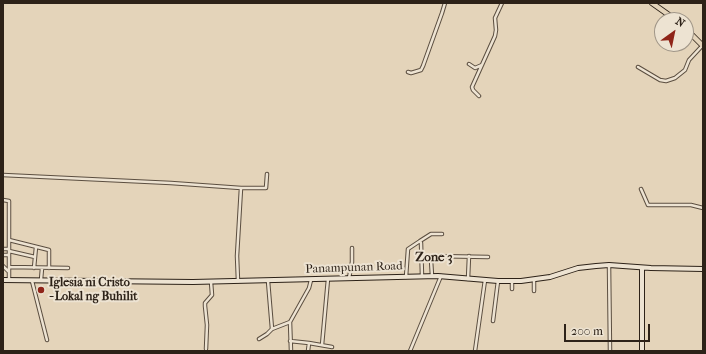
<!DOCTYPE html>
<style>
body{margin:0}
#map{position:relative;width:706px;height:354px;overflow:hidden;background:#e4d4ba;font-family:"IM FELL French Canon",serif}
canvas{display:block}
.frame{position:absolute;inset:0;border:4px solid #2d2218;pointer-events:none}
.north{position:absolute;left:654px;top:12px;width:40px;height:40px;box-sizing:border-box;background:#ede3d2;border:1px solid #a09688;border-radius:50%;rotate:33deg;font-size:11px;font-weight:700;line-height:16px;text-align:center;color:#2d2218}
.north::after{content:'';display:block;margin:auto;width:14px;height:18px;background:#8f2418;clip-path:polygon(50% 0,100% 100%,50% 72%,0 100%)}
.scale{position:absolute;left:564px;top:324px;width:86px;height:18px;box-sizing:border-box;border:2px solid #2d2218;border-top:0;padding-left:5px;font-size:12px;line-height:14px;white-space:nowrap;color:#2d2218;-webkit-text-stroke:3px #ede3d2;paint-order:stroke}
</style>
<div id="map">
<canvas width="706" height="354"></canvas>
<div class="frame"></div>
<div class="north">N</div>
<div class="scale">200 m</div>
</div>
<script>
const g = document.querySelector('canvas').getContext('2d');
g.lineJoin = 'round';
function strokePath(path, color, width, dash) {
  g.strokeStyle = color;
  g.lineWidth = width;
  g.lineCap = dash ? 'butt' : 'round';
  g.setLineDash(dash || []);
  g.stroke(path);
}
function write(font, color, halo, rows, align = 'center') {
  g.font = font + ' "IM FELL French Canon",serif';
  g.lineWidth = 4;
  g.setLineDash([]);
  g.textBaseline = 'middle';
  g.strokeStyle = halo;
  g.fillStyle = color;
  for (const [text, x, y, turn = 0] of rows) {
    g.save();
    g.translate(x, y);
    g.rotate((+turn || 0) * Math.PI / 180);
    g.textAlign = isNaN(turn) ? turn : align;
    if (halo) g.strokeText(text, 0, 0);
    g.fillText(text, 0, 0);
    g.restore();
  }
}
const street = new Path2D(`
 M469,64L475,68L482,65
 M638,67L660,80L666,81L675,78L685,70L689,60L702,46
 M408,72L411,73L421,70L423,66L442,13L445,3
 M479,96L473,90L472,87L495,36L496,30L495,18L502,3
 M3,175L171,183L241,188
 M641,189L648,205H691L703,208
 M3,200L9,201V280
 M9,240L49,250V268
 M420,241L431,234H442
 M3,249H9
 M9,251L35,257
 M3,255H9
 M609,265L610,351
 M3,266L8,271
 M9,267L68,268
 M34,268L36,247
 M432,276L431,260L433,256L488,257
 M406,277L408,249L420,241L421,243L422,276
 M349,278L352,262V248
 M468,279L469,256
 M41,280L42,268
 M32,281L47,340
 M238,281L237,256L241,188H266L267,174
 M268,281L272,329
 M512,289V281
 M534,291V280
 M493,321L498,281
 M259,339L267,334L272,329L290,322
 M290,341L309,343L308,351
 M309,343L332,347
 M322,345L328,279
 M206,349L207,325L205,306V303L212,295L211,282
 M291,351L290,322L309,288L311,280
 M410,351L441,276
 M475,351L485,280`);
const secondary = new Path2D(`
 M642,268V351
 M3,280L193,282L438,276L498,281H521L550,277L578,268L596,266L609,265L651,268L703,269`);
const primary = new Path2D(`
 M652,3L676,20
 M686,29L703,46`);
strokePath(street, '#5b4e40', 4.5);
strokePath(secondary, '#2d2218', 6);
strokePath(primary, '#2d2218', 6);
strokePath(street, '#ede3d2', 2.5);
strokePath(secondary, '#ede3d2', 4);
strokePath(primary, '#e4d4ba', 4.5);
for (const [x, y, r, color] of [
 [41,290,4,"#8f2418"]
]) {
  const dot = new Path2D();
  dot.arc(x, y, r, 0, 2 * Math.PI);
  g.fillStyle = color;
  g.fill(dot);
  strokePath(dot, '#ede3d2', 1.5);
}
write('12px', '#2d2218', '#ede3d2', [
 ["Panampunan Road",354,268,-2]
]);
write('bold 12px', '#2d2218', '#ede3d2', [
 ["Iglesia ni Cristo",49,283],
 ["- Lokal ng Buhilit",49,297]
], 'left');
write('bold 13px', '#2d2218', '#ede3d2', [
 ["Zone 3",434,258]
]);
</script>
